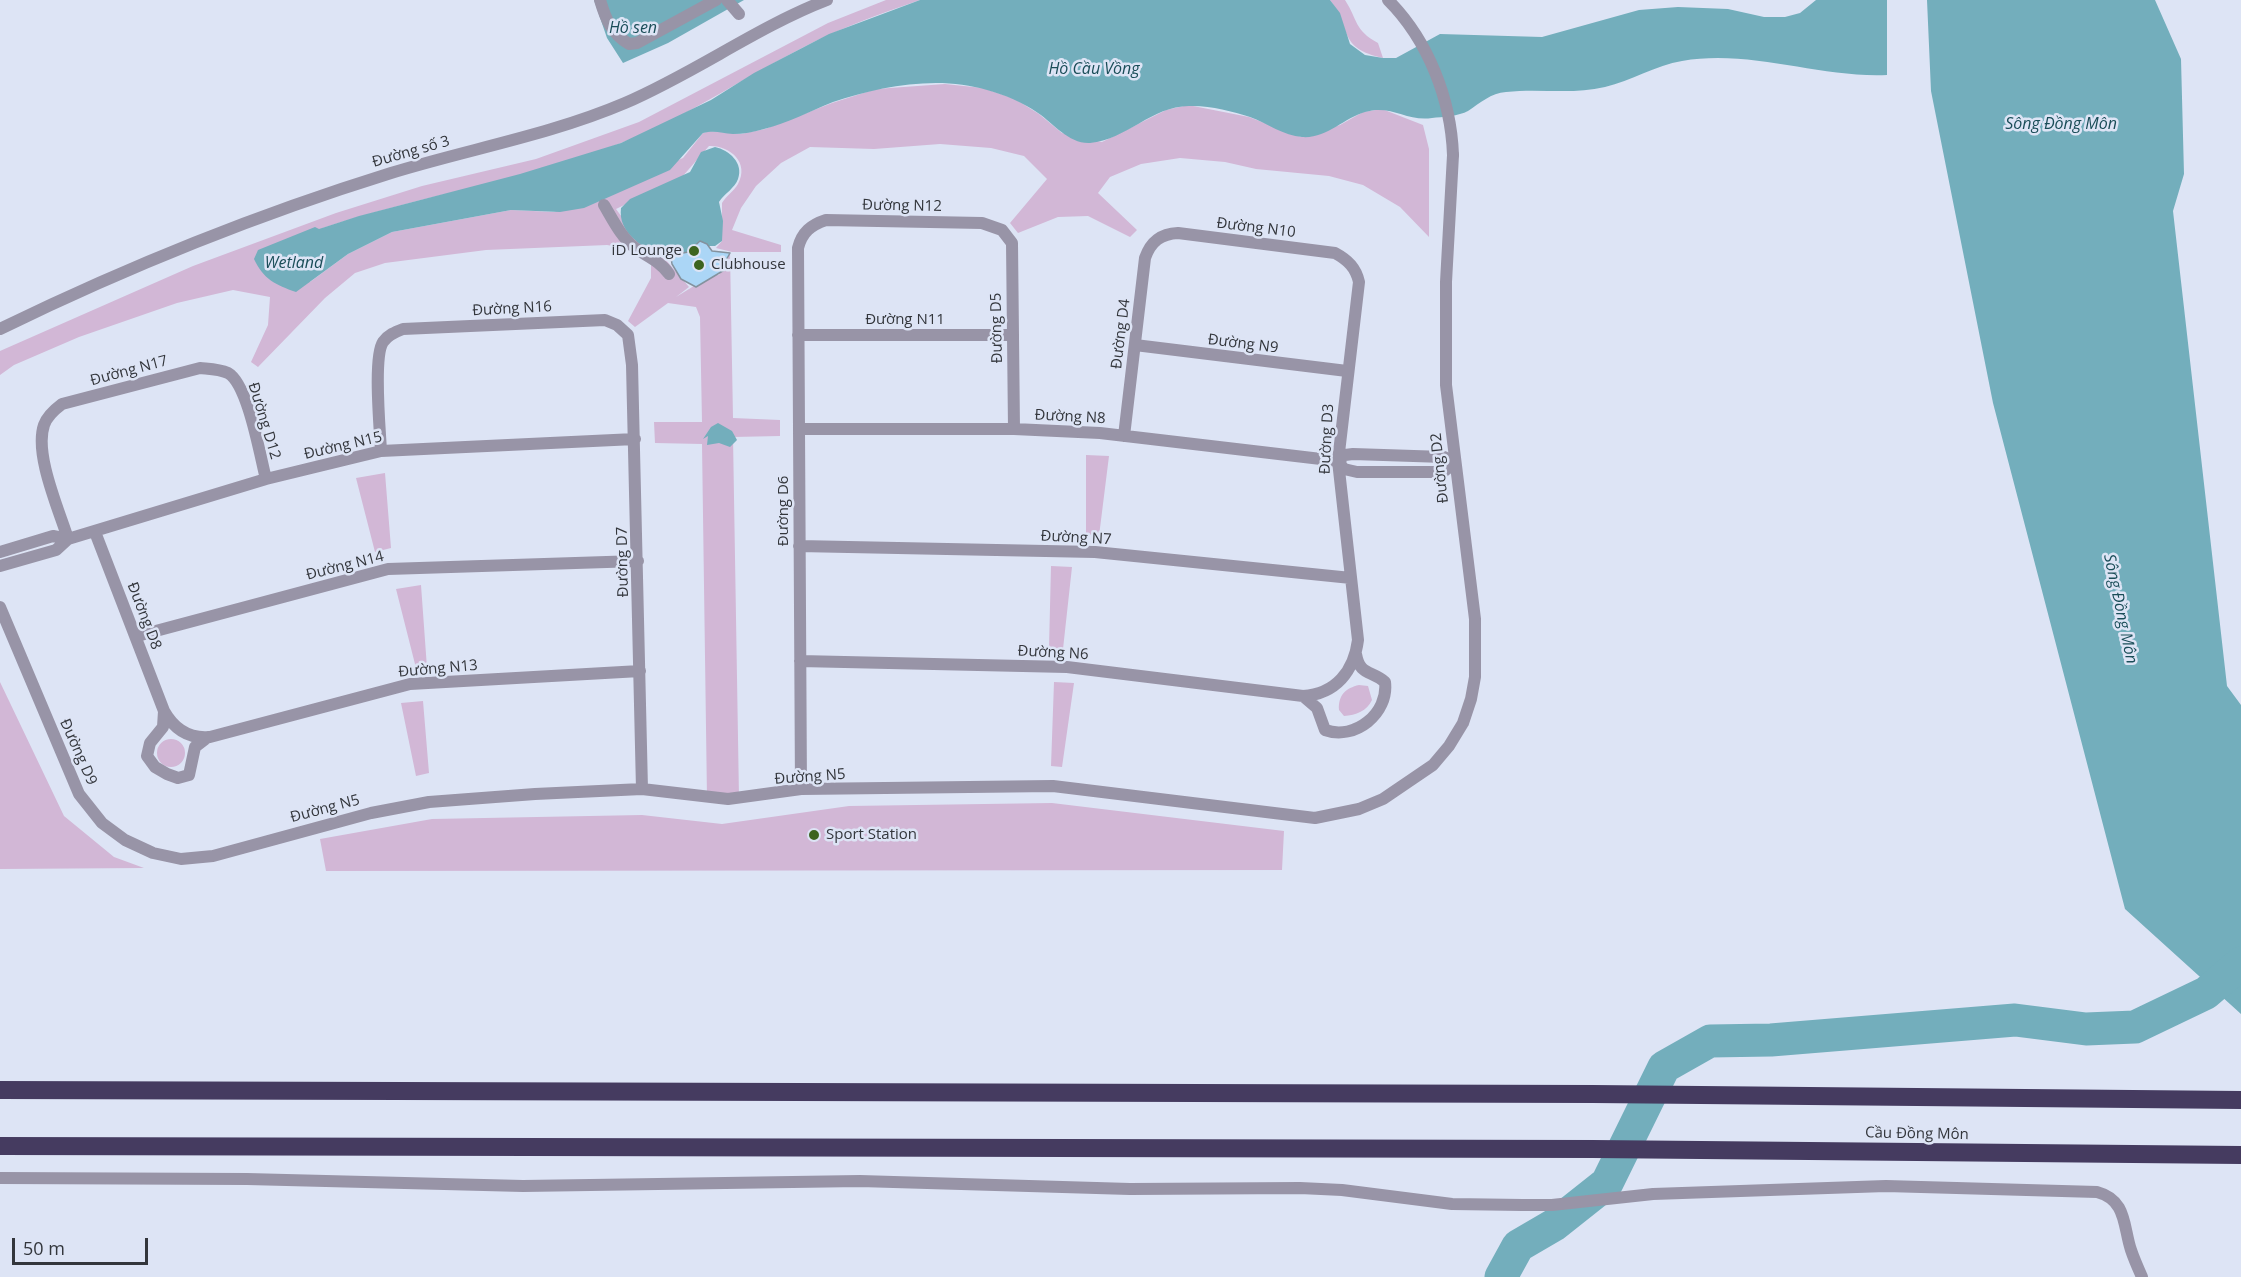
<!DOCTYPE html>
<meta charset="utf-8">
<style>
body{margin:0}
#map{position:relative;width:2241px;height:1277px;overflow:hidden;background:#dde4f5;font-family:"Open Sans",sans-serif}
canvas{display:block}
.scale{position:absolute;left:12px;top:1238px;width:136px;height:27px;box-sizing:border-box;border:3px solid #33363c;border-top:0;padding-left:8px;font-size:18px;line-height:21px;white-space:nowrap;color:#33363c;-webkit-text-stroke:4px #dde4f5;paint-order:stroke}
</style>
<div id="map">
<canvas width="2241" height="1277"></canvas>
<div class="scale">50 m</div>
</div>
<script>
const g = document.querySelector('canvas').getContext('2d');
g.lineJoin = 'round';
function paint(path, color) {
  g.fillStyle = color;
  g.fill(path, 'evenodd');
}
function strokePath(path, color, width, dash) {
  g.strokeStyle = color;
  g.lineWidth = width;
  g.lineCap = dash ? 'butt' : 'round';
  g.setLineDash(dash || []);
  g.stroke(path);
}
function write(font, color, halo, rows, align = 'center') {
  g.font = font + ' "Open Sans",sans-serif';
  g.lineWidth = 5;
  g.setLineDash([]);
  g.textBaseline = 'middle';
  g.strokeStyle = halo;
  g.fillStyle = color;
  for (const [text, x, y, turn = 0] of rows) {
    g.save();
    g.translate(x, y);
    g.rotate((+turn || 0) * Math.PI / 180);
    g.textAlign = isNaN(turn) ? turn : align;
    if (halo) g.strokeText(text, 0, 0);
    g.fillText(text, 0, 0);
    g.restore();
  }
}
paint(new Path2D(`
 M886,0H920C880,14 840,28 802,48C741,79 685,118 621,143C525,181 421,195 323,228L310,282L348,254L392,232L511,210L554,212L683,158L703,133L710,131L741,134L765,129L832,103L876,89L945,84L983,88L1015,99L1039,114L1062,133L1102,142L1166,110L1188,105L1249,117L1301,137L1340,125L1363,112L1382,109L1423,125L1429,149V237L1400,207L1363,185L1329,176L1256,169L1225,162L1180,158L1141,164L1110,177L1098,193L1137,230L1130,237L1088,216L1058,217L1018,233L1010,223L1047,179L1024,156L991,148L940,144L874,149L810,147L781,163L756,186L741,208L732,230L781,245V252H732L716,248L722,241V203C726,196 734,191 738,184C750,162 729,145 709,146L682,177L616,209L646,250L666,260L689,287L676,297L702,281L700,276L719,275L730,253L733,418L780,420V436L733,437L739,798H707L702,444L655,443L654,422H702L700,317L696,307L668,303L635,327L628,321L651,278V264L631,249L607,245L486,250L385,263L355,273L325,298L258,367L251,362L268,325L270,297L233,290L177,303L79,337L14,365L0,375V351L193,266L336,213L422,186L536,159L639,122L828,23Z
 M1330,0H1345C1358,20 1354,30 1378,43L1383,58C1338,48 1352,30 1330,0Z
 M1086,455L1109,456L1099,536L1086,534Z
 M385,473L391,548L375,552L356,478Z
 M1051,566L1072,567L1063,649L1049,648Z
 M421,585L427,668H416L396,589Z
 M0,682L64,816L114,857L144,868L0,869Z
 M1054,682L1074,683L1062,767L1051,766Z
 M1359,685L1368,686L1372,700C1367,711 1356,715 1344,716L1339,710C1338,695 1346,688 1359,685Z
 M423,701L429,773L416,776L401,703Z
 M157 753a14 14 0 1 1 28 0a14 14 0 1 1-28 0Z
 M1052,803L1284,831L1282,870L326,871L320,839L432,819L642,815L722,824L849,806Z`), '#d2b7d6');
paint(new Path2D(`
 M594,0H744L668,43L623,63L607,38Z
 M920,0H1330L1340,13L1350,44L1365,55L1383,58H1396L1440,34L1542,37L1639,10L1678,7L1728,9L1764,17H1785L1800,13L1816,0H1887V75C1818,78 1751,49 1682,61C1656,65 1631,81 1605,87C1571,95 1540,88 1506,92C1491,93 1480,103 1468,111C1459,116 1442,117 1432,118C1407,122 1391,104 1365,112C1344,118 1326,139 1302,137C1284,136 1267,123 1250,117C1232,111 1208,105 1189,106C1152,106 1126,140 1090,143C1069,144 1054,124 1038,113C1022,102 1005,95 987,90C939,75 879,86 833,102C810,111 788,123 764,129C754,132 743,134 733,134C722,133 714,130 703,133L670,170L584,208L560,212L511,210L392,232L348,254L296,292C276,285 263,279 254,259L258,250L315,227L319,229L359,216L520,174L621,143L711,100L754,73L829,34Z
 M1927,0H2155L2181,59L2184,174L2173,211L2227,686L2241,705V1014L2125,909L1993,403L1931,91Z
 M715,147C729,150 744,163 738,179C735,188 724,194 719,202L723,221L722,241L715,246H693L686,255L677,245L656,256C641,244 618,233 621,208L630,199L690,172L701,152Z
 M718,423L732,431L737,440L730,447L719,443L707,445L708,436L703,439L711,427Z`), '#73aebc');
strokePath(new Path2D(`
 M1501,1277L1518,1246L1554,1225L1607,1183L1664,1067L1710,1041L1771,1040L2015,1020L2086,1029L2135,1027L2206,993L2241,963`), '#73aebc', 33);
const building = new Path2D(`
 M700,241L707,244L712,251L730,253L725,262L726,269L696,287L681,279L672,264L671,258L678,254L688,252Z`);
paint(building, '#abd6f6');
strokePath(building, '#84929e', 1.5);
strokePath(new Path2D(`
 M600,0C606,20 611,33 629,44L637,43L716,0
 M727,0L739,14
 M604,205C613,220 621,237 635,248C647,256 661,262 669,274`), '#9894a7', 12);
strokePath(new Path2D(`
 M798,335H1012
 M1135,345L1347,371
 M799,429H1014L1100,433L1338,461L1344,469L1357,472H1443L1454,463
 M381,451C380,430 373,357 383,342C388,335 395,332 403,329L605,320L617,325L628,335L632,365L642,789
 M1338,461L1345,455L1353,454L1444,457L1454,463
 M95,532L164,711C174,729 189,739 210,737L410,684L640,671
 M68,539C59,510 34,454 44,425C47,416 54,410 62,404L200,368C210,369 219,369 228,373C248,384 260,456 266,479
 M799,546L1095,552L1351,578
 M0,552L53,536L68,539L266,479L381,451L635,439
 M0,566L56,550L68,539
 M0,607L79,794L102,823L125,840L153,853L181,859L213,856L371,813L429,802L535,794L642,789L728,799L801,789L1053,786L1315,818L1359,809L1383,799L1433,765L1449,746L1463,723L1471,699L1475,677V619L1446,385V282L1453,155
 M137,636L388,569L638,561
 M800,661L1067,667L1303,696C1336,694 1354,671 1358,640L1338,461L1359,282C1356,268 1348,260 1335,253L1178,233C1161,234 1151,241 1145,258L1124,436
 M1303,696L1317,708L1325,730C1355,741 1389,713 1385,682C1371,670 1360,676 1356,654
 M164,711L163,727L150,743L147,756L155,767L167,774L178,778L189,775L195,747L208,737
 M801,789L798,248C802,232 811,225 826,220L982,223L1002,230L1012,243L1014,429
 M0,1178L247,1179L523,1186L860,1181L1130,1189L1300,1188L1342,1190L1452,1204L1523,1205H1552L1653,1194L1886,1186L2097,1192C2127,1200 2123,1226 2131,1250C2134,1259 2138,1268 2142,1277`), '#9894a7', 12);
strokePath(new Path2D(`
 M1388,0C1428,40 1451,99 1453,155
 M0,329C127,267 256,215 391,173C469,149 550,135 625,103C695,73 757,27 827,0`), '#9894a7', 12);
strokePath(new Path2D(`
 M0,1090L1593,1094L2241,1100
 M0,1146L1593,1149L2241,1155`), '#453b60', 18);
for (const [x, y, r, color] of [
 [694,251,6,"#3d641f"],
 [699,265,6,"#3d641f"],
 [814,835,6,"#3d641f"]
]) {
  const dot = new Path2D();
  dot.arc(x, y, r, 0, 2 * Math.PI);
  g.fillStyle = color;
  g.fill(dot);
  strokePath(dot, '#dde4f5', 2);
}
write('15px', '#33363c', '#dde4f5', [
 ["Đường số 3",411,152,-16],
 ["Đường N12",902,206,1],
 ["Đường N10",1256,228,7],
 ["Đường N16",512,309,-3],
 ["Đường N11",905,320],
 ["Đường D5",997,328,-91],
 ["Đường D4",1121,334,-83],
 ["Đường N9",1243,344,7],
 ["Đường N17",129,371,-15],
 ["Đường N8",1070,417,3],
 ["Đường D12",264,421,73],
 ["Đường D3",1327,439,-87],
 ["Đường N15",343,446,-13],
 ["Đường D2",1440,468,-96],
 ["Đường D6",784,511,-90],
 ["Đường N7",1076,538,3],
 ["Đường D7",623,562,-91],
 ["Đường N14",345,566,-14],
 ["Đường D8",144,616,69],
 ["Đường N6",1053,653,3],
 ["Đường N13",438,669,-5],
 ["Đường D9",78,752,66],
 ["Đường N5",810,777,-4],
 ["Đường N5",325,809,-15],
 ["Cầu Đồng Môn",1917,1134,1]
]);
write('15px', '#33363c', '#dde4f5', [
 ["iD Lounge",682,251,"right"],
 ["Clubhouse",711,265],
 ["Sport Station",826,835]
], 'left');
write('italic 16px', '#1a4d58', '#dde4f5', [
 ["Hồ sen",633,28],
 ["Hồ Cầu Vồng",1094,69],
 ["Sông Đồng Môn",2061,124],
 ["Wetland",294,263],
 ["Sông Đồng Môn",2120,609,78]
]);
</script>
